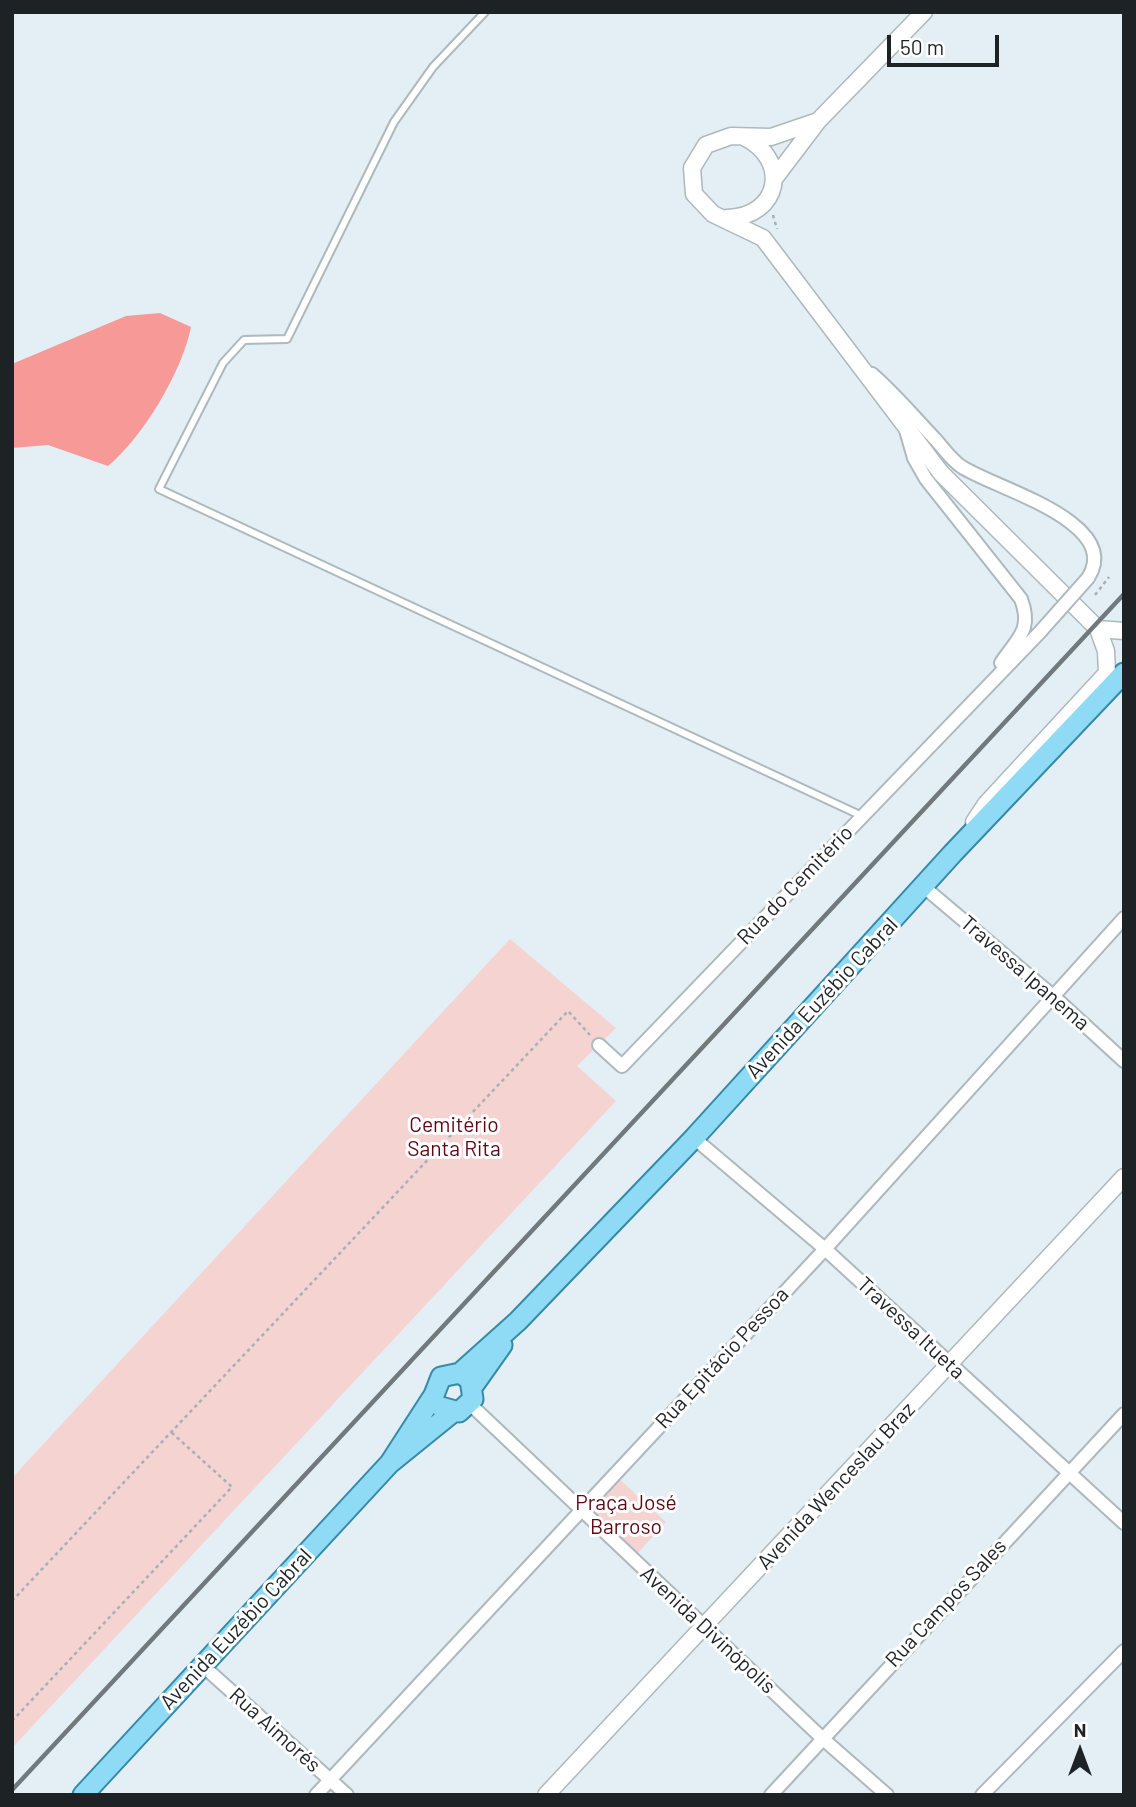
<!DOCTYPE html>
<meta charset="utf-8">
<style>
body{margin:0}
#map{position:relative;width:1136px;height:1807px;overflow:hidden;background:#e3eff4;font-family:Barlow,sans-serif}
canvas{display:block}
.frame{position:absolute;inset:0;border:14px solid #1d2224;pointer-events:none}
.north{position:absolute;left:1045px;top:1716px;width:70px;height:70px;-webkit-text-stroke:5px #fff;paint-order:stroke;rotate:0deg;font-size:19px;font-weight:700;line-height:28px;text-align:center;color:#1d2224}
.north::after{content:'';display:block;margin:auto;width:24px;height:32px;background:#1d2224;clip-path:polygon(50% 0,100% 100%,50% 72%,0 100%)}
.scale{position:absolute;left:887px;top:35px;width:112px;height:32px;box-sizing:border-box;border:4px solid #1d2224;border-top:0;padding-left:9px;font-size:21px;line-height:24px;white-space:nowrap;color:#1d2224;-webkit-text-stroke:5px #fff;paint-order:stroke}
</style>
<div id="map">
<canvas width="1136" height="1807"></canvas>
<div class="frame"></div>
<div class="north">N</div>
<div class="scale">50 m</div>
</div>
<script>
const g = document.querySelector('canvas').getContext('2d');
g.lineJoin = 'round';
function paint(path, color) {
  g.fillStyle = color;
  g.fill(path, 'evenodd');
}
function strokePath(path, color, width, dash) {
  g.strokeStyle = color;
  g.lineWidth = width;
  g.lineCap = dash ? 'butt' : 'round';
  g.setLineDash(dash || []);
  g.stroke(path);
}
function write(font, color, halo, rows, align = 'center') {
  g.font = font + ' Barlow,sans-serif';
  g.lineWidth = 6;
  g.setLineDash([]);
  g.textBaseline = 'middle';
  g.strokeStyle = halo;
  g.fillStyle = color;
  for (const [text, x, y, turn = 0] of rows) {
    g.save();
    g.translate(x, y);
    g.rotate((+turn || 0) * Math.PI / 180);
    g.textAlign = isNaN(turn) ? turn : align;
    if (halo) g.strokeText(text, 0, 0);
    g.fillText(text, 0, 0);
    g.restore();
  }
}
paint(new Path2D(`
 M510,939L616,1028L577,1066L616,1101L12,1748V1478Z
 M616,1476L666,1522L637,1554L586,1508Z`), '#f4d3d1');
paint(new Path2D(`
 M160,313L191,327C182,372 143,437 108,466L48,445L12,448V364L126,316Z`), '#f69997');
const service = new Path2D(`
 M485,12L433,67L394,122L287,339L244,340L223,363L159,489L862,816`);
const minor = new Path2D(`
 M872,374C895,394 915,418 936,440C944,449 952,461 962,467C994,488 1124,522 1088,578
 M906,430L914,458L926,479L1021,599C1033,631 1017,638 1001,663
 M924,887L1053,996L1124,1061
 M599,1045L622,1066L1040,632
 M694,1138L825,1249L1124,1523
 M470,1404L822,1738L887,1795
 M202,1665L347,1795
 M316,1795L825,1249L1124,918
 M771,1795L1124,1414
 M982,1795L1124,1651`);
const tertiary = new Path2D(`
 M818,121L771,137L731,136L706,145L692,168L694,194L713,214L763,238L941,473L1098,629L1106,651L1107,673L986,804L974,822
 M774,179L818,121L924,12
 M727,218C780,217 791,160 744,137
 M1098,629L1124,631
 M546,1795L1124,1177`);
const primary = new Path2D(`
 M473,1386L502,1345
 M441,1407L459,1412L473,1399L470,1380L460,1373
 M390,1463L434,1395L441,1377L460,1373L518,1321L694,1138L953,853L1124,673
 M83,1795L390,1463L453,1412`);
strokePath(service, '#adb9bd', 10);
strokePath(minor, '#adb9bd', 16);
strokePath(tertiary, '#adb9bd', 19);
strokePath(primary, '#368aa7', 23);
strokePath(new Path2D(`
 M773,215L777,229
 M1095,595L1109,577
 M12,1601L568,1011L590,1035
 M12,1721L232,1487L171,1432`), '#a7b1b5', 2.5, [3.5, 3.5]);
strokePath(service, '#fff', 6);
strokePath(minor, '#fff', 12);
strokePath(tertiary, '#fff', 16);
strokePath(primary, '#8fdaf4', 19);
strokePath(new Path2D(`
 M12,1790L1124,594`), '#71797d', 4.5);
const minorBridge = new Path2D(`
 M1040,632L1088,578`);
strokePath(minorBridge, '#adb9bd', 16, []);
strokePath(minorBridge, '#fff', 12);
write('21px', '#1d2224', '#fff', [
 ["Rua do Cemitério",795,885,-46],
 ["Travessa Ipanema",1025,973,41],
 ["Avenida Euzébio Cabral",822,998,-47],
 ["Travessa Itueta",911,1328,43],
 ["Rua Epitácio Pessoa",722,1358,-47],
 ["Avenida Wenceslau Braz",836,1486,-47],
 ["Rua Campos Sales",946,1603,-47],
 ["Avenida Euzébio Cabral",236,1629,-47],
 ["Avenida Divinópolis",708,1630,43],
 ["Rua Aimorés",275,1730,42]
]);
write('21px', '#5c0914', '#fff', [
 ["Cemitério",454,1125],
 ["Santa Rita",454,1149],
 ["Praça José",626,1503],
 ["Barroso",626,1527]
]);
</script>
